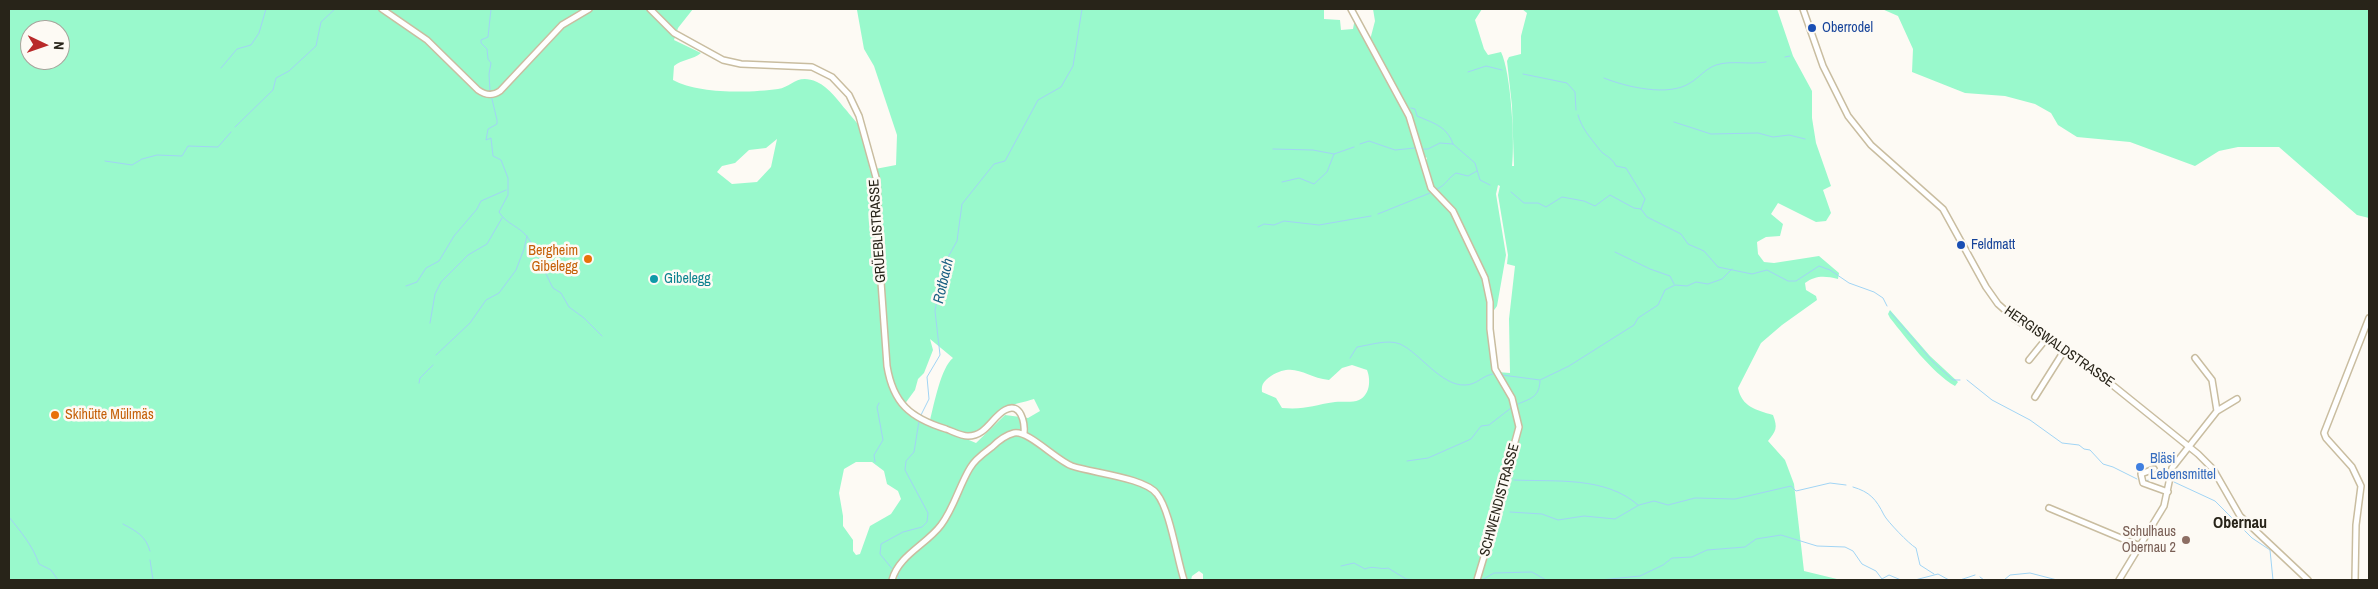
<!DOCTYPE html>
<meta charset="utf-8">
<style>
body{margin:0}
#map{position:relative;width:2378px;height:589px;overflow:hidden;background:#fdfaf4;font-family:"Archivo Narrow",sans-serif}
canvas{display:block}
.frame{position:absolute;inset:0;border:10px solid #282419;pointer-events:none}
.north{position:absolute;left:20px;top:20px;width:50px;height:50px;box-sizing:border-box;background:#fdfaf4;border:1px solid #a8a49c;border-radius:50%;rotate:93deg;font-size:14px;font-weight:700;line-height:20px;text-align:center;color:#282419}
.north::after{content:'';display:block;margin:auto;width:18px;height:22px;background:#b92a2a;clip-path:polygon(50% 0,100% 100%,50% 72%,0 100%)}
</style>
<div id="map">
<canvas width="2378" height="589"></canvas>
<div class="frame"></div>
<div class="north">N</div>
</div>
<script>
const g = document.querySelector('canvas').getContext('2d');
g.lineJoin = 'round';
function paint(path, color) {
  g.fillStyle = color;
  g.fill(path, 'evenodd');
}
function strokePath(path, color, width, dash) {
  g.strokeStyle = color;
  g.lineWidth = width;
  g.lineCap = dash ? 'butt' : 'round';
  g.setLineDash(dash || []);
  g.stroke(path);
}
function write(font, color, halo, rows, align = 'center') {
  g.font = font + ' "Archivo Narrow",sans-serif';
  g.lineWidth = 5;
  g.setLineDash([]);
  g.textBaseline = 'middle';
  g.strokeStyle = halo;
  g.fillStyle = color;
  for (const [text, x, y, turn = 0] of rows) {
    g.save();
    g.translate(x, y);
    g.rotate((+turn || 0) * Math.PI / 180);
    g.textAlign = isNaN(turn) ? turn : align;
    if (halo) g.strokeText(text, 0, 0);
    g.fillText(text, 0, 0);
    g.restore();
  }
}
paint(new Path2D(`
 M9,9H693L678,28L674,40L701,53C693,60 682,59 674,66L673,80C698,94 750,93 778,89C792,87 797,73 817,82C830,88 838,101 847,111C852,118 862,127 865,136C868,147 867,159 870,170L896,165L897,135L874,66L864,49L857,10L853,9H1324V19L1340,20L1341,30L1353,29L1355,18L1408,116L1430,188L1454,214L1482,272L1489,298V340L1494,369L1497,372L1510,373L1509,319L1515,266L1507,264L1508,255L1498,195L1500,186L1498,185L1496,194L1506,255L1497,306L1492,313L1483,267L1452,207L1432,187L1425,163L1427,158L1422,155L1407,109L1370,40L1375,21L1373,9H1482L1475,20L1484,49L1488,55L1501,52C1511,72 1515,143 1512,166H1514L1512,106L1507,61L1509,57L1521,54V36L1527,13L1522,9H1777L1793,56L1812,91V118L1816,143L1831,186L1823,190L1831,213L1826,221L1816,222L1778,203L1771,214L1783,224L1780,236L1766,237L1757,242L1758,254L1764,262L1774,263L1819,256L1839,273L1838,279C1825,276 1816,275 1805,283L1806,290L1816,296L1817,300L1782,325L1761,343L1738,388C1742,407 1756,410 1773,415C1778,428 1776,431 1768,441L1785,460L1794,484L1804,571L1841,580H1203V574L1199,571L1192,576L1191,580H1185L1177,554L1183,580H9ZM30,30H60V60H30ZM777,139L771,167L757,182L732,184L717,172L722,166L735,163L749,150L766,148ZM878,232L881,233L883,265L887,270L882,278C884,305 884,390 904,405L915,390L918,379L924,373L933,350L930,339L953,358C941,367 934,405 930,420L967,434C985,433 990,417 1003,409C1011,404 1025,402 1034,399L1040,411L1028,418L1005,415L976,443L909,415L897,402L887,370ZM1352,365L1367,370C1371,380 1370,395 1359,400C1352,403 1342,401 1335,402C1313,405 1306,410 1282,408L1276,398L1262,392C1261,384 1264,381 1271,376C1296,361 1305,378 1329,380L1342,368ZM856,462H872L884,471L887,484L898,491L901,499L891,514L870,526L860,554L856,555L853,551V540L843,526V516L839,493L844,469Z
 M1882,9H2369V218L2357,215L2279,147H2238L2219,151L2195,166L2130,142L2077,137L2058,125L2051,113L2035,104L2005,96L1965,93L1912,72L1913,49L1898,16Z
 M1890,310L1930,356L1958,382L1955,386C1931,372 1907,339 1890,318L1888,314Z`), '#99f9cc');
strokePath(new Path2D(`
 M1785,57L1790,56
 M221,68L237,49L251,45L259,33L266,9
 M1468,72L1486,66L1502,70
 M1523,74L1567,83L1575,92L1576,110
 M1604,78C1626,87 1669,97 1690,83C1700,77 1705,69 1716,65C1732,60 1749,65 1766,62
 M490,91L489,74L491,63L488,59L487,49L481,43V40L488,37L491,9
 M491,95L497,120V124L488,129L486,140L491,138L493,156L501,160L508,178V195L499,212C506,224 521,227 528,238C539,253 544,272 553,288L561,293L569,307L584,318L602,336
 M1411,108L1415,109L1417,116C1433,123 1447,126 1453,144
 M1578,115C1582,129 1590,137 1599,149C1604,156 1611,156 1616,166L1626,168L1645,199L1641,209
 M1674,122L1711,134L1758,133L1773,137L1789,135L1805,139
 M235,127L273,90L276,78L289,71L316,46L321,22L335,9
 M1360,144L1369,141L1395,150L1415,148
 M1273,149L1313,150L1334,154
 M1423,149H1428L1440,143L1453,144L1475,163L1480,180L1490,185
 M105,161L132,165L142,159L157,155L182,156L188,146L218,147L231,132
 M1282,182L1299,178L1314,184L1327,172L1334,154L1354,147
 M1437,189C1446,185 1448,178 1456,173L1468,176L1477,171
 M1511,192L1524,203H1538L1546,207L1562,197L1584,201L1595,206L1610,195L1634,208L1641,209L1647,217L1681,234L1688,244L1704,251L1718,267L1752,274L1767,270L1788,281H1796L1819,266L1830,270L1849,283L1874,292L1883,298L1887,306
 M1378,214L1430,193
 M1258,227L1264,224L1274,225L1284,221L1319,225L1371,216
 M1615,252L1650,269L1670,276L1674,284
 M406,286L417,282L426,268L439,261L454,236L477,209L481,201L506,190
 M1890,312L1933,362L1953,380H1960
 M430,323L435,294L441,282L468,255L487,244L502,218
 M436,355L470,323L486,300L499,293L516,270L524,249L527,236
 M1350,358L1357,347C1370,345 1388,339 1400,344C1420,353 1441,386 1465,385C1477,385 1483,375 1493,374
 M1502,375L1540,380L1569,366L1634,325L1638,318L1658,305L1665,290L1675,285L1687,286L1696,282L1708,284L1722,279L1732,269
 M1967,380L1992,400L2030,420L2062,443L2079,445L2084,449L2090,450L2103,464L2113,467L2137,479
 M419,383L420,378L433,365
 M1518,404C1532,398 1539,397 1540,381
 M920,417L929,399L927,377L940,355L935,311L937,299L947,259L957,241L962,204L994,164L1005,161L1038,100L1061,87L1073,66L1082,9
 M1407,461L1428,458L1471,439L1481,426L1489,425L1511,408
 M875,462L874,455L883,440L877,407L879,403
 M1514,480C1556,482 1605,476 1638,505
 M2145,481L2160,477L2166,479
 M2174,482L2215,501L2252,538L2270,550L2273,580
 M1853,487C1870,492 1876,499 1884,515C1887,521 1909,544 1916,548L1920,565L1934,574
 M1510,512L1542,514L1558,520L1584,516L1615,519L1639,505L1654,501L1668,505L1695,498L1735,499L1791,486L1796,491L1830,483L1846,485
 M9,517C21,532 33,546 39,564L51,570L58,580
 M123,524C136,531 146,536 150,551
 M150,560L153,580
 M1341,566L1354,563L1365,569C1373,565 1380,570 1388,568L1406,579L1418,580
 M894,571L880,554L881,544L903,532L922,527L927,522L928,513L905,470L906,461L914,452L919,421
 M897,573L900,580
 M1980,577L1984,580
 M1482,580L1494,573L1532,572L1546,580
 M1600,580L1640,576L1663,565L1672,558L1692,557L1707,550L1745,547L1756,539L1781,535L1817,546L1845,547L1853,551L1862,564L1876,571L1882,579
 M1880,580L1889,575L1901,580
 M1915,580L1938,574L1949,580
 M1960,580L1975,575
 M2004,580L2010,575L2030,573L2057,580`), '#a1d4f4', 1);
const minor = new Path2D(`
 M382,9L427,40L478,90C485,95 493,96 500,91L562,25L589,9
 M650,9L674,33L723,60L741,64L812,67L832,77L849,95L859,116L877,181L879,254L887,366C893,403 910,418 946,429C952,431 961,436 968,436C986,436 992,417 1005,410C1021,401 1025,423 1024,434
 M1351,9L1409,116L1431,188L1453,211L1485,278L1490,302V329L1495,369L1512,398L1519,427L1506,475L1504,490L1477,580
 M1803,9L1823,66L1848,116L1871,145L1943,209L1986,287L1998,304L2015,319L2095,371L2198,454L2213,469L2240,516L2308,580
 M2195,358L2212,380L2217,411
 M2029,360L2046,339
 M2035,397L2064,351
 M2154,469L2141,474L2143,483L2168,492
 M2049,508L2140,546
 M892,580C899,555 926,545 941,525C954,508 959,486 970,468C975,459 984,453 992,447C998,441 1006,435 1014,433C1028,430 1056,460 1072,466C1093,473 1146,478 1157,494C1170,510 1177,559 1184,580
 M2119,580L2164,506L2172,468L2217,411L2237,399
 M2355,580L2356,525L2361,486L2352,467L2326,438L2324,433L2369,318`);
strokePath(minor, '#c9bda0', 8);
strokePath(minor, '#fff', 5);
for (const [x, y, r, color] of [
 [1812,28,5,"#1a4fb4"],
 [1961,245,5,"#1a4fb4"],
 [588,259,5,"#e8710a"],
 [654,279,5,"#0f9aa8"],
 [55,415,5,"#e8710a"],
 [2140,467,5,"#3f7fe0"],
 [2186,540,5,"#8d6e63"]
]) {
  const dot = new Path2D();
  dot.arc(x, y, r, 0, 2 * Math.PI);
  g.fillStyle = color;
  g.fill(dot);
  strokePath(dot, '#fdfaf4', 2);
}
write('14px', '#164399', '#fdfaf4', [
 ["Oberrodel",1822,28],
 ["Feldmatt",1971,245]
], 'left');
write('14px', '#282419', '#fdfaf4', [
 ["GRÜEBLISTRASSE",878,231,-94],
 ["HERGISWALDSTRASSE",2059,347,35],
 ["SCHWENDISTRASSE",1500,500,-75]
]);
write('14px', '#c56008', '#fdfaf4', [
 ["Bergheim",578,251],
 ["Gibelegg",578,267],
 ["Skihütte Mülimäs",65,415,"left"]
], 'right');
write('14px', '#0d838f', '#fdfaf4', [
 ["Gibelegg",664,279]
], 'left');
write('14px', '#366cbe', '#fdfaf4', [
 ["Bläsi",2150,459],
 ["Lebensmittel",2150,475]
], 'left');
write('14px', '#785e54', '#fdfaf4', [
 ["Schulhaus",2176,532],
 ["Obernau 2",2176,548]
], 'right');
write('italic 15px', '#195f82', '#fdfaf4', [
 ["Rotbach",944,281,-77]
]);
write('bold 16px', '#282419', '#fdfaf4', [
 ["Obernau",2240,524]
]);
</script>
